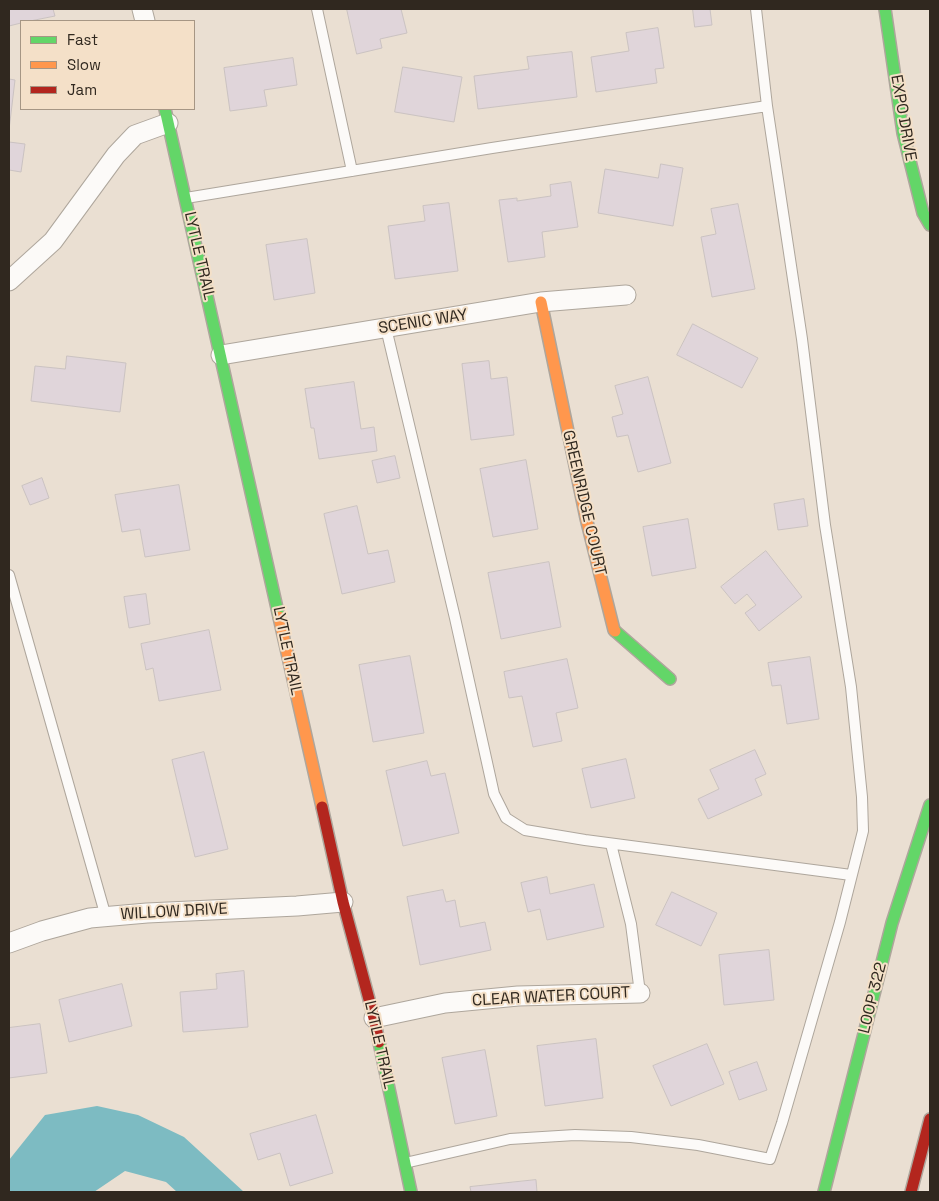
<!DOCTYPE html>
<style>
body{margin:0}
#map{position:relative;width:939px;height:1201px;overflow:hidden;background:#eadfd2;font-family:"Space Grotesk",sans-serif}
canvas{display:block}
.frame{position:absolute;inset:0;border:10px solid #30281f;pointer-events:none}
.legend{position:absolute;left:20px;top:20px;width:175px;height:90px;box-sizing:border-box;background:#f4e0c8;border:1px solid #a69684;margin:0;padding:6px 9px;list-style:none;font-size:15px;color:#30281f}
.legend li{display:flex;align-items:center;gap:10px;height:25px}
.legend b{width:25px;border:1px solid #a69684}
</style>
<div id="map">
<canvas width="939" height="1201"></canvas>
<div class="frame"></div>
<ul class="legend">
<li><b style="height:6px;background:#63d668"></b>Fast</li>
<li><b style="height:6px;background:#ff974d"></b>Slow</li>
<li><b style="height:6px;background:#b3261e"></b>Jam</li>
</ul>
</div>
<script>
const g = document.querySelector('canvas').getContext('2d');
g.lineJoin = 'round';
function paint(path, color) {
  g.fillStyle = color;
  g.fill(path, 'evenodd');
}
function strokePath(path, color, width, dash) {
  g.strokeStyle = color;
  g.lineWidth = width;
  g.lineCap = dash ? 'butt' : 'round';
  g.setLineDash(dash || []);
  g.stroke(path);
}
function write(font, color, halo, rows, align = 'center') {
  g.font = font + ' "Space Grotesk",sans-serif';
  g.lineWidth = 4;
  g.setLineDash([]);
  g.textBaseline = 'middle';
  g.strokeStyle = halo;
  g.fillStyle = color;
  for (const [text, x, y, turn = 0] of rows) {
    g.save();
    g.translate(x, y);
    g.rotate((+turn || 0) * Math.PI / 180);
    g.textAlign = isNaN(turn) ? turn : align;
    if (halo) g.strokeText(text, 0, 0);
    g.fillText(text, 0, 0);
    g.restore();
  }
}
paint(new Path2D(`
 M97,1106L138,1115L184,1137L244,1192H177L166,1182L125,1171L94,1192H9V1160L45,1115Z`), '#7dbbc2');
const building = new Path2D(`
 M9,9H53L55,16L30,21H21V23L9,26Z
 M347,9H401L407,33L380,39L382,48L357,54Z
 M693,9H710L712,25L695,27Z
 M658,28L664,68L655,69L657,83L596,92L591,57L629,51L626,33Z
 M572,52L577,97L478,109L474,76L529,69L527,57Z
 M293,58L297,85L264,90L267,106L230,111L224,68Z
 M403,67L462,77L454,122L395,112Z
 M9,79L15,80L9,130Z
 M9,142L25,144L21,172L9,170Z
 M661,164L683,168L673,226L598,213L605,169L658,178Z
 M571,182L578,227L542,232L545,257L508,262L499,200L517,198V201L551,196L550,185Z
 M449,203L458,271L395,279L388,226L425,221L423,206Z
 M738,204L755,289L712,297L701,237L716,234L711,209Z
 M307,239L315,293L274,300L266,245Z
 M693,324L758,358L742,388L677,355Z
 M67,356L126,363L120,412L31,401L35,366L65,369Z
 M489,361L491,379L507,377L514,435L471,440L462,364Z
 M648,377L671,463L638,472L628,435L617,437L612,417L623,414L615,386Z
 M354,382L361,429L374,427L377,451L319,459L314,428H311L305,389Z
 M395,456L400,478L377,483L372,461Z
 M526,460L538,529L493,537L480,469Z
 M42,478L49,498L30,505L22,486Z
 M179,485L190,550L145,557L140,529L122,532L115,495Z
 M804,499L808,526L778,530L774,504Z
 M357,506L368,554L388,550L395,582L342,594L324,514Z
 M688,519L696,568L652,576L643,527Z
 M766,551L802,597L759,631L745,613L756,605L747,594L735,604L721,587Z
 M549,562L561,627L501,639L488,573Z
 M146,594L150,624L129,628L124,597Z
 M209,630L221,690L159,701L153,668L146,670L141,644Z
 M410,656L424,733L373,742L359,665Z
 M810,657L819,719L787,724L781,685L772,686L768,663Z
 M567,659L578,708L556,713L562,741L533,747L522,696L509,698L504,672Z
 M755,750L766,774L755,779L762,795L708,819L698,799L719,789L710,770Z
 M204,752L228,849L195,857L172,760Z
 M626,759L635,798L591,808L582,769Z
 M427,761L431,776L445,773L459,833L403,846L386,771Z
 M547,877L550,894L594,884L604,927L547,940L540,909L528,912L521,883Z
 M443,890L446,902L455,900L460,927L485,922L491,950L420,965L407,897Z
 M672,892L717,913L701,946L656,925Z
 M769,950L774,1000L724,1005L719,955Z
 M244,971L248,1027L183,1032L180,992L217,989L216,974Z
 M122,984L132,1026L69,1042L59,1000Z
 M40,1024L47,1073L9,1078V1028Z
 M596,1039L603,1098L545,1106L537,1046Z
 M707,1044L724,1084L671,1106L653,1066Z
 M485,1050L497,1116L455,1124L442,1058Z
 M757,1062L767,1090L739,1100L729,1072Z
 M316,1115L333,1173L290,1186L280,1153L258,1160L250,1134Z
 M536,1180L537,1192H471L470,1187Z`);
paint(building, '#e0d5da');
strokePath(building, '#cac2c1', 1);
const lane = new Path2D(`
 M317,9L352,171
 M186,198L492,148L767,106
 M386,328L455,618L494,794L506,818L525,830L585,840L851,875
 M9,575L106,917
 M611,844L631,924L640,993
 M405,1163L510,1139L575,1135L631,1137L698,1145L770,1159L782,1123L840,922L863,831L862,797L851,687L825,525L802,339L767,106L756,9`);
const street = new Path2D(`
 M142,9L145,21
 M9,281L53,241L116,155L135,135L168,123
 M221,355L541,302L626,295
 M9,943L42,931L90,918L147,913L297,906L343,902
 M374,1018L445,1003L518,996L640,993`);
const fast = new Path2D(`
 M885,9L903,133L923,213L930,225
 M165,109L279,617
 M615,631L670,679
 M379,1042L411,1192
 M824,1192L892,923L930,805`);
const slow = new Path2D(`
 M541,302L586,518L614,630L615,631
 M279,617L322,807`);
const jam = new Path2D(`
 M322,807L343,902L374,1018L379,1042
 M911,1192L930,1119`);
strokePath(lane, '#aea69c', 12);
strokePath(street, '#aea69c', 21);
strokePath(fast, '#aea69c', 14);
strokePath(slow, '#aea69c', 14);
strokePath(jam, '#aea69c', 14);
strokePath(lane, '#fcfaf8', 10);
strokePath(street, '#fcfaf8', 19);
strokePath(fast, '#63d668', 11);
strokePath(slow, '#ff974d', 11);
strokePath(jam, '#b3261e', 11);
write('16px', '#30281f', '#f4e0c8', [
 ["EXPO DRIVE",903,118,80],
 ["LYTLE TRAIL",199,256,77],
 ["SCENIC WAY",423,322,-9],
 ["GREENRIDGE COURT",584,503,77],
 ["LYTLE TRAIL",287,651,78],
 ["WILLOW DRIVE",174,912,-3],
 ["CLEAR WATER COURT",551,997,-3],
 ["LOOP 322",873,998,-76],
 ["LYTLE TRAIL",379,1045,77]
]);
</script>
